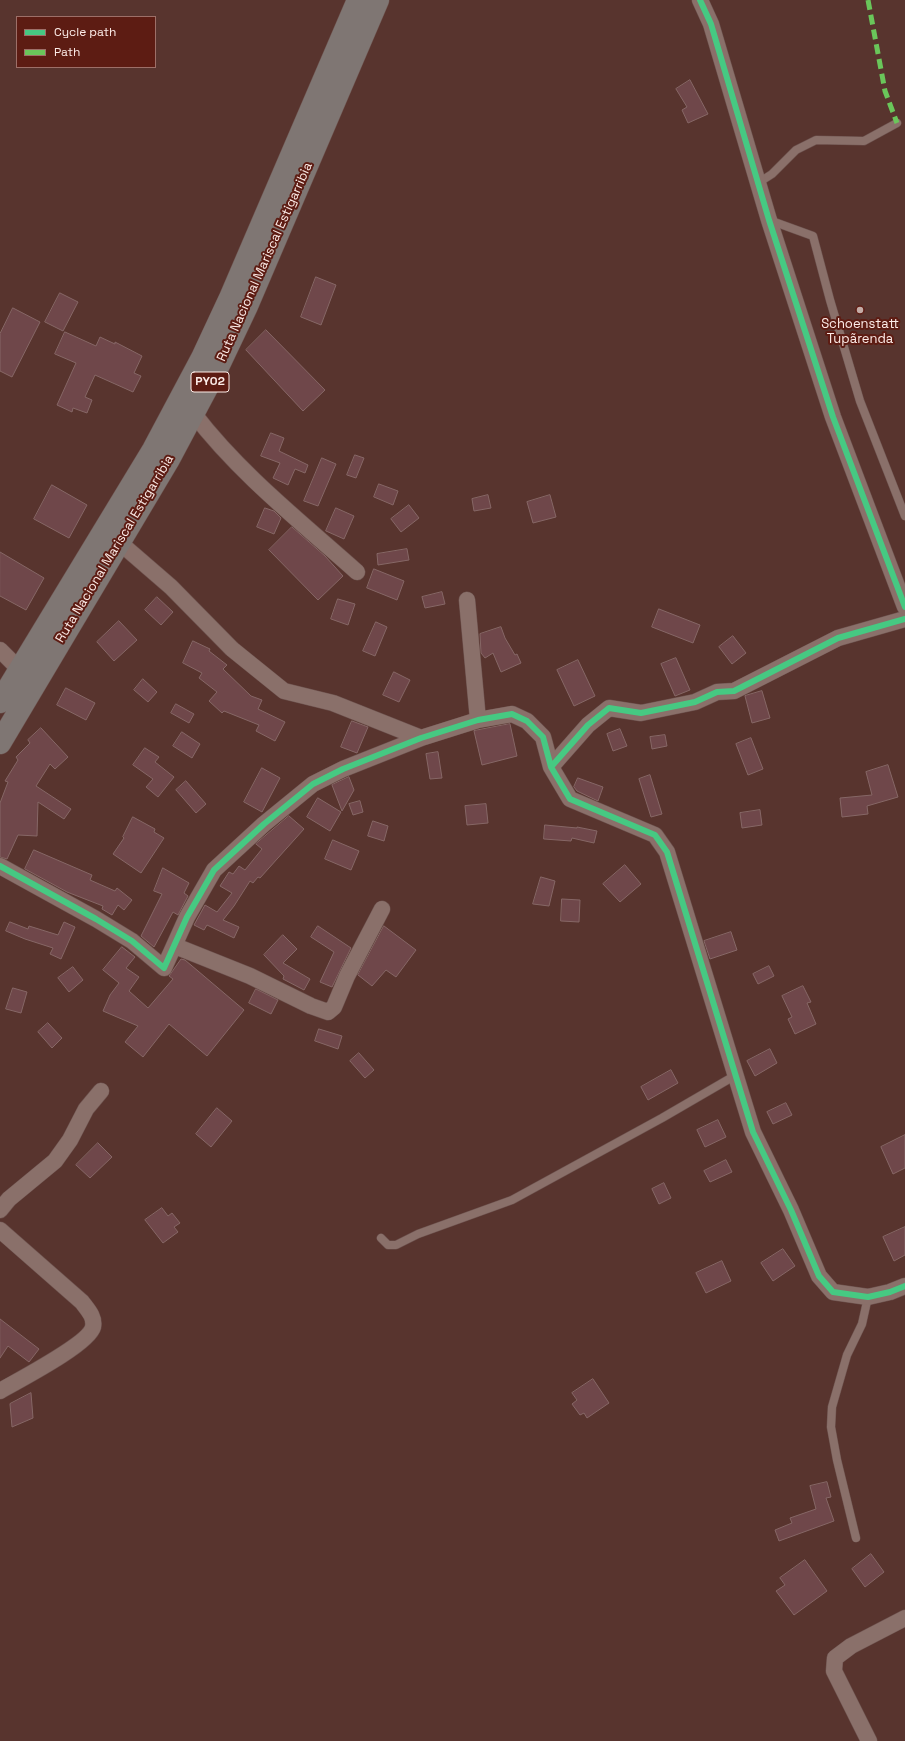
<!DOCTYPE html>
<meta charset="utf-8">
<style>
body{margin:0}
#map{position:relative;width:905px;height:1741px;overflow:hidden;background:#58342e;font-family:"Space Grotesk",sans-serif}
canvas{display:block}
.legend{position:absolute;left:16px;top:16px;width:140px;height:52px;box-sizing:border-box;background:#5d1c13;border:1px solid #9d6f68;margin:0;padding:5px 7px;list-style:none;font-size:12px;color:#fdece8}
.legend li{display:flex;align-items:center;gap:8px;height:20px}
.legend b{width:20px;border:1px solid #9d6f68}
</style>
<div id="map">
<canvas width="905" height="1741"></canvas>
<ul class="legend">
<li><b style="height:5px;background:#46c982"></b>Cycle path</li>
<li><b style="height:5px;background:#6ac65a"></b>Path</li>
</ul>
</div>
<script>
const g = document.querySelector('canvas').getContext('2d');
g.lineJoin = 'round';
function paint(path, color) {
  g.fillStyle = color;
  g.fill(path, 'evenodd');
}
function strokePath(path, color, width, dash) {
  g.strokeStyle = color;
  g.lineWidth = width;
  g.lineCap = dash ? 'butt' : 'round';
  g.setLineDash(dash || []);
  g.stroke(path);
}
function write(font, color, halo, rows, align = 'center') {
  g.font = font + ' "Space Grotesk",sans-serif';
  g.lineWidth = 4;
  g.setLineDash([]);
  g.textBaseline = 'middle';
  g.strokeStyle = halo;
  g.fillStyle = color;
  for (const [text, x, y, turn = 0] of rows) {
    g.save();
    g.translate(x, y);
    g.rotate((+turn || 0) * Math.PI / 180);
    g.textAlign = isNaN(turn) ? turn : align;
    if (halo) g.strokeText(text, 0, 0);
    g.fillText(text, 0, 0);
    g.restore();
  }
}
const building = new Path2D(`
 M690,80L708,114L688,123L682,110L687,107L676,89Z
 M316,277L336,285L321,325L301,317Z
 M60,293L78,302L63,331L45,322Z
 M13,308L40,322L12,377L0,371V334Z
 M266,330L325,390L303,411L246,350Z
 M65,332L96,346L100,337L115,344V342L142,356L134,373L141,376L133,392L95,375L85,397L92,400L87,413L73,408L72,412L57,405L76,363L55,354Z
 M271,433L284,438L279,451L308,465L305,473L295,469L288,485L273,478L280,463L261,456Z
 M355,455L364,458L356,478L347,475Z
 M322,458L336,464L318,506L304,501Z
 M379,484L398,491L393,505L374,497Z
 M52,485L87,505L69,538L34,519Z
 M488,495L491,508L474,511L472,499Z
 M550,495L556,517L533,523L527,502Z
 M409,505L419,518L401,532L391,519Z
 M265,508L274,511L281,518L274,534L257,527Z
 M336,508L354,516L344,539L326,531Z
 M292,527L325,556L343,576L318,600L269,550Z
 M407,549L409,560L378,565L377,554Z
 M0,552L44,578L26,610L0,596Z
 M374,569L404,581L397,600L367,588Z
 M442,592L445,604L425,608L422,597Z
 M157,597L173,612L161,625L145,610Z
 M338,599L355,604L348,625L331,619Z
 M659,609L700,625L693,643L652,627Z
 M119,621L137,640L114,661L97,642Z
 M376,622L387,627L375,656L363,651Z
 M501,627L505,638L515,655L517,654L521,663L501,672L493,653L485,658L481,653L480,634Z
 M733,636L746,653L732,664L719,647Z
 M193,641L210,649L209,651L227,665L223,669L251,696L262,700L258,709L285,722L275,741L256,731L259,725L224,711L222,713L209,701L217,692L199,678L202,673L183,663Z
 M676,658L690,690L675,696L661,664Z
 M578,660L595,696L574,706L557,670Z
 M394,672L410,680L399,702L383,695Z
 M143,679L157,692L148,702L134,690Z
 M66,688L95,703L86,720L57,705Z
 M762,691L770,718L752,723L745,696Z
 M176,704L194,714L189,723L171,713Z
 M352,721L368,727L357,753L341,747Z
 M510,724L517,756L482,765L474,731Z
 M41,728L68,757L55,769L50,764L36,786L71,809L64,819L38,802L37,836L18,835L7,859L0,857V803L8,782L5,781L18,760L16,757L30,743L28,740Z
 M620,729L627,746L613,751L607,734Z
 M182,732L200,744L192,758L173,746Z
 M665,735L667,746L652,749L650,737Z
 M751,738L763,769L748,775L736,744Z
 M145,748L159,757L155,762L174,777L158,797L146,787L153,779L133,765Z
 M438,752L442,778L430,779L426,754Z
 M888,765L898,797L867,806L868,814L842,817L840,798L872,795L866,772Z
 M262,768L280,778L262,812L244,802Z
 M650,775L662,814L651,817L639,779Z
 M349,777L354,790L342,811L332,785Z
 M578,778L603,787L598,801L577,791L574,787Z
 M186,781L206,804L196,813L176,790Z
 M318,798L341,812L330,831L307,817Z
 M360,801L363,812L353,815L349,804Z
 M486,804L488,823L467,825L465,806Z
 M760,810L762,825L742,828L740,813Z
 M289,816L304,829L260,878L258,877L253,883L250,881L234,906L223,920L239,927L234,938L207,925L204,930L194,925L205,905L217,912L232,893L220,886L229,872L233,874L239,866L245,870L262,849L256,844Z
 M133,817L155,829L154,832L164,838L141,873L113,854L124,838L123,837Z
 M373,821L388,826L384,841L368,836Z
 M545,825L577,828V827L597,831L594,843L572,838L571,841L544,839Z
 M333,840L359,851L351,870L325,859Z
 M34,850L92,875L90,880L115,891L117,888L132,900L124,910L118,905L112,915L102,909L103,906L67,892L25,869Z
 M625,865L641,884L620,902L603,884Z
 M163,868L189,883L184,893L188,896L178,915L173,912L154,947L141,936L162,894L154,891Z
 M541,877L555,881L549,906L533,904Z
 M562,899L580,900L579,922L561,921Z
 M10,922L28,929L29,926L58,935L64,922L75,927L61,959L50,954L53,948L25,939L6,931Z
 M318,926L351,948L332,987L320,982L334,952L311,937Z
 M384,926L416,950L396,977L386,970L372,986L358,975Z
 M731,932L737,950L710,959L704,941Z
 M283,935L297,949L283,963L310,979L304,990L283,979L284,976L264,955Z
 M122,947L135,957L126,968L139,977L129,991L148,1008L173,979L169,976L181,959L185,960L244,1010L207,1056L169,1024L143,1057L125,1042L138,1026L103,1011L110,995L119,983L103,970Z
 M769,966L774,976L758,984L753,974Z
 M73,967L83,980L69,992L58,978Z
 M803,986L811,1002L807,1003L816,1024L795,1034L788,1019L792,1017L782,996Z
 M13,988L27,992L21,1013L6,1009Z
 M256,989L278,1000L271,1014L249,1003Z
 M48,1023L62,1038L52,1048L38,1032Z
 M319,1029L342,1036L338,1049L315,1041Z
 M770,1049L777,1063L755,1076L747,1061Z
 M359,1053L374,1070L365,1078L350,1061Z
 M671,1070L678,1083L648,1100L641,1087Z
 M786,1103L792,1115L773,1124L767,1112Z
 M217,1108L232,1121L211,1147L196,1134Z
 M718,1120L726,1137L705,1147L697,1130Z
 M905,1135V1168L893,1174L881,1147Z
 M98,1143L112,1157L90,1178L76,1165Z
 M726,1160L732,1172L710,1182L704,1171Z
 M664,1183L671,1198L659,1204L652,1189Z
 M162,1208L168,1216L172,1213L180,1223L174,1227L178,1232L163,1243L145,1220Z
 M905,1227V1255L894,1261L883,1237Z
 M783,1249L795,1266L773,1281L761,1263Z
 M722,1261L731,1281L706,1293L696,1273Z
 M0,1319L39,1349L29,1362L8,1346L0,1358Z
 M593,1379L609,1403L587,1418L584,1413L580,1415L572,1404L577,1400L572,1393Z
 M31,1393L33,1418L12,1427L10,1404Z
 M827,1482L831,1497L826,1498L834,1521L779,1541L775,1530L792,1523L790,1518L816,1509L810,1486Z
 M871,1554L884,1572L865,1587L852,1569Z
 M805,1560L827,1591L794,1615L776,1591L785,1585L780,1578Z`);
paint(building, '#6f474a');
strokePath(building, '#866766', 1);
const service = new Path2D(`
 M758,183L772,174L796,150L816,140L864,141L897,123
 M769,220L813,236L830,300L860,401L905,516
 M381,1238L388,1245H396L418,1234L512,1200L662,1118L736,1075
 M856,1538L837,1460L831,1427L832,1407L847,1355L862,1324L868,1297`);
const minor = new Path2D(`
 M700,0L711,24L769,220L833,417L905,607
 M194,414C239,473 301,522 357,572
 M119,542L171,587L232,649L284,691L333,703L421,738
 M467,600L478,720
 M905,619L838,638L734,691L717,692L695,702L641,713L609,708L588,725L551,767L570,799L655,835L667,852L753,1132L791,1210L819,1276L833,1292L868,1297L890,1292L905,1286
 M0,650L20,670
 M0,866L96,919L132,941L164,968L187,917L214,870L264,824L313,784L343,769L421,738L478,720L512,714L527,721L543,737L551,767
 M175,946L250,976L311,1006L328,1012L334,1007L347,976L382,909
 M0,1210L9,1199L55,1161L70,1140L86,1109L101,1091
 M0,1230L82,1302C88,1310 95,1317 93,1327C89,1344 17,1381 0,1391
 M869,1741L834,1671L835,1658L851,1646L905,1618`);
const trunk = new Path2D(`
 M0,702L153,450L202,358L230,298L358,0
 M0,743L169,459L218,367L247,306L378,0`);
strokePath(service, '#6d524e', 9);
strokePath(minor, '#6d524e', 17);
strokePath(trunk, '#6d524e', 23);
strokePath(service, '#8a706a', 8);
strokePath(minor, '#8a706a', 16);
strokePath(trunk, '#7f7673', 22);
strokePath(new Path2D(`
 M868,0L885,91L897,123`), '#6ac65a', 5, [10, 5]);
strokePath(new Path2D(`
 M700,0L711,24L769,220L833,417L905,607
 M905,619L838,638L734,691L717,692L695,702L641,713L609,708L588,725L551,767L570,799L655,835L667,852L753,1132L791,1210L819,1276L833,1292L868,1297L890,1292L905,1286
 M0,866L96,919L132,941L164,968L187,917L214,870L264,824L313,784L343,769L421,738L478,720L512,714L527,721L543,737L551,767`), '#46c982', 6);
for (const [x, y, r, color] of [
 [860,310,4,"#c3aca7"]
]) {
  const dot = new Path2D();
  dot.arc(x, y, r, 0, 2 * Math.PI);
  g.fillStyle = color;
  g.fill(dot);
  strokePath(dot, '#5d1c13', 1.5);
}
for (const [x, y, w] of [
 [210,382,38]
]) {
  const box = new Path2D();
  box.roundRect(x - w / 2, y - 10, w, 20, 3);
  g.fillStyle = '#5d1c13';
  g.fill(box);
  strokePath(box, '#fdece8', 1);
}
write('bold 12px', '#fdece8', null, [
 ["PY02",210,382]
]);
write('13px', '#fdece8', '#5d1c13', [
 ["Ruta Nacional Mariscal Estigarribia",265,262,-66],
 ["Ruta Nacional Mariscal Estigarribia",115,549,-59]
]);
write('13px', '#fdece8', '#5d1c13', [
 ["Schoenstatt",860,324],
 ["Tupãrenda",860,339]
]);
</script>
